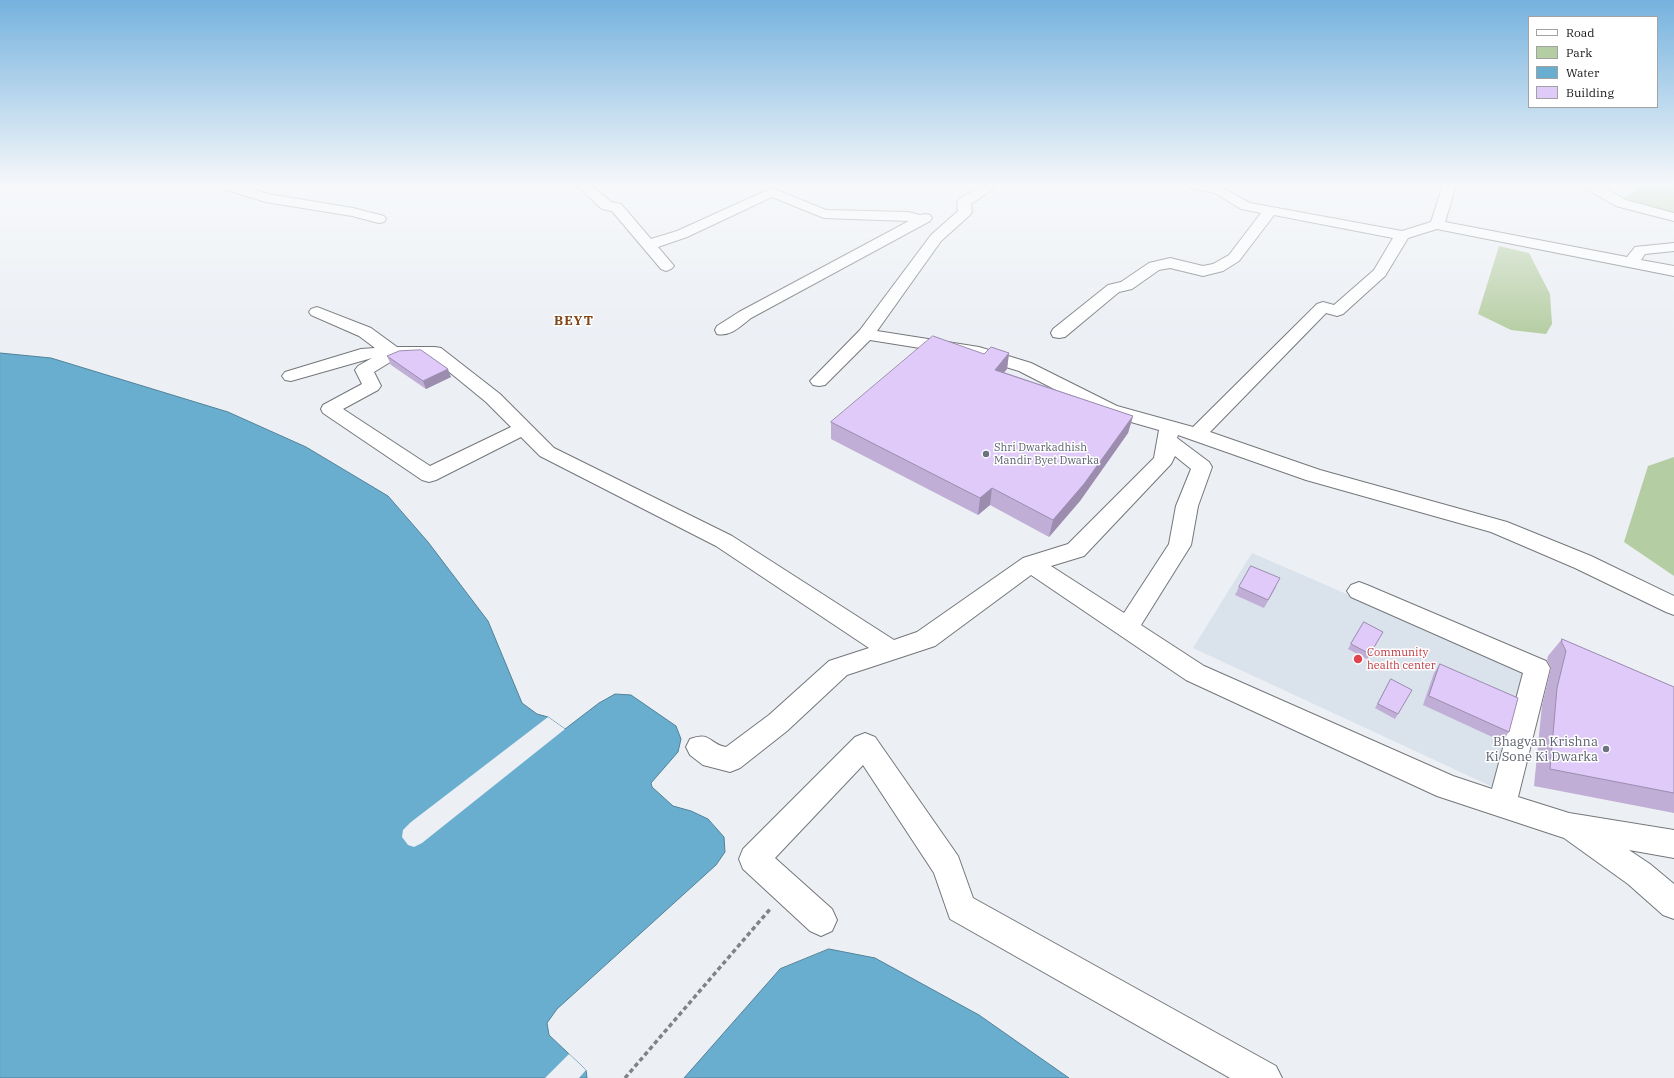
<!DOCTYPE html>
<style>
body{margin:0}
#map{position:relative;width:1674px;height:1078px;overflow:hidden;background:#eceff4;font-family:"IBM Plex Serif",serif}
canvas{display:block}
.legend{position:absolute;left:1528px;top:16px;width:130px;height:92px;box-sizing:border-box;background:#fff;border:1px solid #a2a2a3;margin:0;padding:5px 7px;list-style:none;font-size:12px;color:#161718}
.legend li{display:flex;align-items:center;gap:8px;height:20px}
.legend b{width:20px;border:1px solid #a2a2a3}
</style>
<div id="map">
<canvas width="1674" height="1078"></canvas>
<ul class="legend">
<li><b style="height:5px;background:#fff"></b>Road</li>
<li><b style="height:11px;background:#b5cda2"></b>Park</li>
<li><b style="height:11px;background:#6aaecf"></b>Water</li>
<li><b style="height:11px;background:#dfcaf9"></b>Building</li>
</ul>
</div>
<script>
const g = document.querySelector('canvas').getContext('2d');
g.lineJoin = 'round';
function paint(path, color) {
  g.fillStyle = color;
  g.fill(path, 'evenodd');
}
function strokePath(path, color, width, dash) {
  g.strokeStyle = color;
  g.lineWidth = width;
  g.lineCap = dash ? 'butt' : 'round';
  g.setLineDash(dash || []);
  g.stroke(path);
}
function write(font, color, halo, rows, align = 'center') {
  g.font = font + ' "IBM Plex Serif",serif';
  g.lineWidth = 3;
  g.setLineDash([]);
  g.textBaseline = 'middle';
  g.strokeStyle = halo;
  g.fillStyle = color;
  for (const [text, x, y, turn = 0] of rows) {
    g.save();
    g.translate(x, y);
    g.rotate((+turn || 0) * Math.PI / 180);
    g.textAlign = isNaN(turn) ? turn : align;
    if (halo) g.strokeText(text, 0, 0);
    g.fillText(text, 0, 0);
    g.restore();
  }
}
paint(new Path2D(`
 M1252,553L1524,671L1495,788L1193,648Z`), '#dae2ec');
paint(new Path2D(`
 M1632,185H1674V213L1624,198L1636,190Z
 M1499,246L1529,253L1550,294L1552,324L1546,334L1511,330L1478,314Z
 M1674,457V576L1624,542L1648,466Z`), '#b5cda2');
const water = new Path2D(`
 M0,353L51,358L228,412L306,447L388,496L428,542L488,621L522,703L537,714L548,717L565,729L599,703L615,694L631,695L676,726L681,739L678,752L651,783L652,787L673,806L691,811L708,819L724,837L725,852L716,865L557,1009L547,1023L549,1035L586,1070L587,1078H0Z
 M829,949L875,958L979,1015L1069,1078H684L780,969Z`);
paint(water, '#6aaecf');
strokePath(water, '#518198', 1);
paint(new Path2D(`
 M548,717L565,729L422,843L414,847L408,845L402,837L403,830L411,822Z
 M569,1054L586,1070L579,1078H545Z`), '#eceff4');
const minor = new Path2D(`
 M219,185H240L268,194L353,208L384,216L386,219L384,222L379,223L352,216L266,202L220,188Z
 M576,185H591L611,202L621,204L651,239L677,231L772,188L826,210L908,212L920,215L925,214L930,215L932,218L930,221L751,318C741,326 730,337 717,334L715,330L717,326L739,312L909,221L824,218L772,197L687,237L658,247L674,266L671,269L666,271L661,269L612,211L602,209Z
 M983,185H999L971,204L972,212L970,215L941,241L877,331L979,347L1031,363L1117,406L1193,427L1317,304L1323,302L1334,305L1374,270L1393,238L1274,215L1239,261L1223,271L1203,276L1170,268L1159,270L1132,289L1119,292L1065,337L1059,338L1053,337L1051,333L1053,329L1108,285L1121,282L1149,263L1170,258L1203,266L1213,264L1229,255L1261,213L1241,209L1215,193L1190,188L1189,185L1219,186L1250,203L1402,231L1431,222L1443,185H1456L1445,222L1627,257L1635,247L1674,243V251L1645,254L1641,260L1674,266V276L1437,229L1408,238L1385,276L1343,314L1337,316L1326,313L1210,432L1320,470L1507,522L1591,556L1674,596V615L1666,612L1575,568L1491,532L1306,480L1178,435L1177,438L1209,462L1212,467L1198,506L1191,545L1141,625L1204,666L1453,776L1492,789L1523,673L1351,597L1347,591L1351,585L1359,582L1367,585L1546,661L1550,668L1518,797L1569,813L1674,830V858L1629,850L1650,864L1674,884V919L1663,915L1628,884L1564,838L1437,796L1186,680L1031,575L935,646L847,675L787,731L740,768L730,772L703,765L690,755L686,747L690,739C711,731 709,744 726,747L769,715L829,661L869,648L716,546L540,456L521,437L436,480L429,482L422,480L323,413L321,409L323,405L362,384L355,370L358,366L372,358L291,381L285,380L282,376L285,372L361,349L375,348L359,336L311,315L309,312L311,309L317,307L371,328L397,347H435L441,348L500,394L554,448L732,536L894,640L917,632L1023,558L1068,544L1154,458L1159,430L1103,414L1019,371L970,356L870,340L825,385L819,386L813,385L810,381L860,330L931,235L958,211L957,202L959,199ZM431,357L486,402L511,427L430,466L343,409L378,390L381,386L374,372L397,358ZM1175,456L1191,469L1176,506L1169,544L1124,613L1051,566L1084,556L1171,464Z
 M1579,185H1600L1626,200L1674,213V221L1616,206L1588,190L1580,188Z
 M865,733L875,737L958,856L973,898L1276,1066L1282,1078H1230L950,919L934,873L863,765L775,858L832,909L837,920L832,931L821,936L810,931L743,869L739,859L743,849L855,737Z`);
strokePath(minor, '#74777a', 2);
strokePath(new Path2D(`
 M625,1078L771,908`), '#808285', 3.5, [4.5, 3]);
paint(minor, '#fff');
paint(new Path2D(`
 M1009,353L1007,369L1004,372L1133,416L1128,433L1080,501L1049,537L990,505L978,515L831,439V422L984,354Z
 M387,356L451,377L426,389L391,365Z
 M1239,587H1276L1264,608L1235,595Z
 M1364,622L1383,632L1367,659L1348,649Z
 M1562,639L1674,687V813L1534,786L1542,705L1551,668L1547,660L1548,656Z
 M1440,664L1509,732L1501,741L1423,705L1434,673Z
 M1391,679L1398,714L1395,719L1375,708Z`), '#c0aed6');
paint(new Path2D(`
 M1009,353L1007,369L993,386L995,370Z
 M448,369L451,377L426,389L423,381Z
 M1133,416L1128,433L1080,501L1049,537L1053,520Z
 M992,488L990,505L978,515L980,498Z`), '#9c8dae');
const building = new Path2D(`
 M933,336L984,354L991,347L1009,353L995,370L1133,416L1084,484L1053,520L992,488L980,498L831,422Z
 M421,350L448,369L423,381L387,356L399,351Z
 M1251,566L1280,578L1268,600L1239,587Z
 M1364,622L1383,632L1370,654L1351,644Z
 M1562,639L1674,687V793L1550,769L1557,688L1566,651L1562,643Z
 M1440,664L1518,698L1509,732L1429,696Z
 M1391,679L1412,690L1398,714L1378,704Z`);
paint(building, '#dfcaf9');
strokePath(building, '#9c8dae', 1);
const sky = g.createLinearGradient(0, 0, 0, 336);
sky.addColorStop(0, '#75b2de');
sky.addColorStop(0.55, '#f6f8fa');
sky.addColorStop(1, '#f6f8fa00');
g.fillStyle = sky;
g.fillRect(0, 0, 1674, 336);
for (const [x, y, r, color] of [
 [986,454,4,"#6b7280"],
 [1358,659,5,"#e0444e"],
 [1606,749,4,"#6b7280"]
]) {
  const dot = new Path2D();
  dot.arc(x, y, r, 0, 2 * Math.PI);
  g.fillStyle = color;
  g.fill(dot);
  strokePath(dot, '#fff', 1.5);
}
write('11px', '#5b616d', '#fff', [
 ["Shri Dwarkadhish",994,448],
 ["Mandir Byet Dwarka",994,461]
], 'left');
write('11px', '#be3a42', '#fff', [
 ["Community",1367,653],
 ["health center",1367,666]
], 'left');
g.letterSpacing = '1px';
write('bold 13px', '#824619', '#fff', [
 ["BEYT",574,321]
]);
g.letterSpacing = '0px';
write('13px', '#5b616d', '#fff', [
 ["Bhagvan Krishna",1598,742],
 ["Ki Sone Ki Dwarka",1598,757]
], 'right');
</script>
